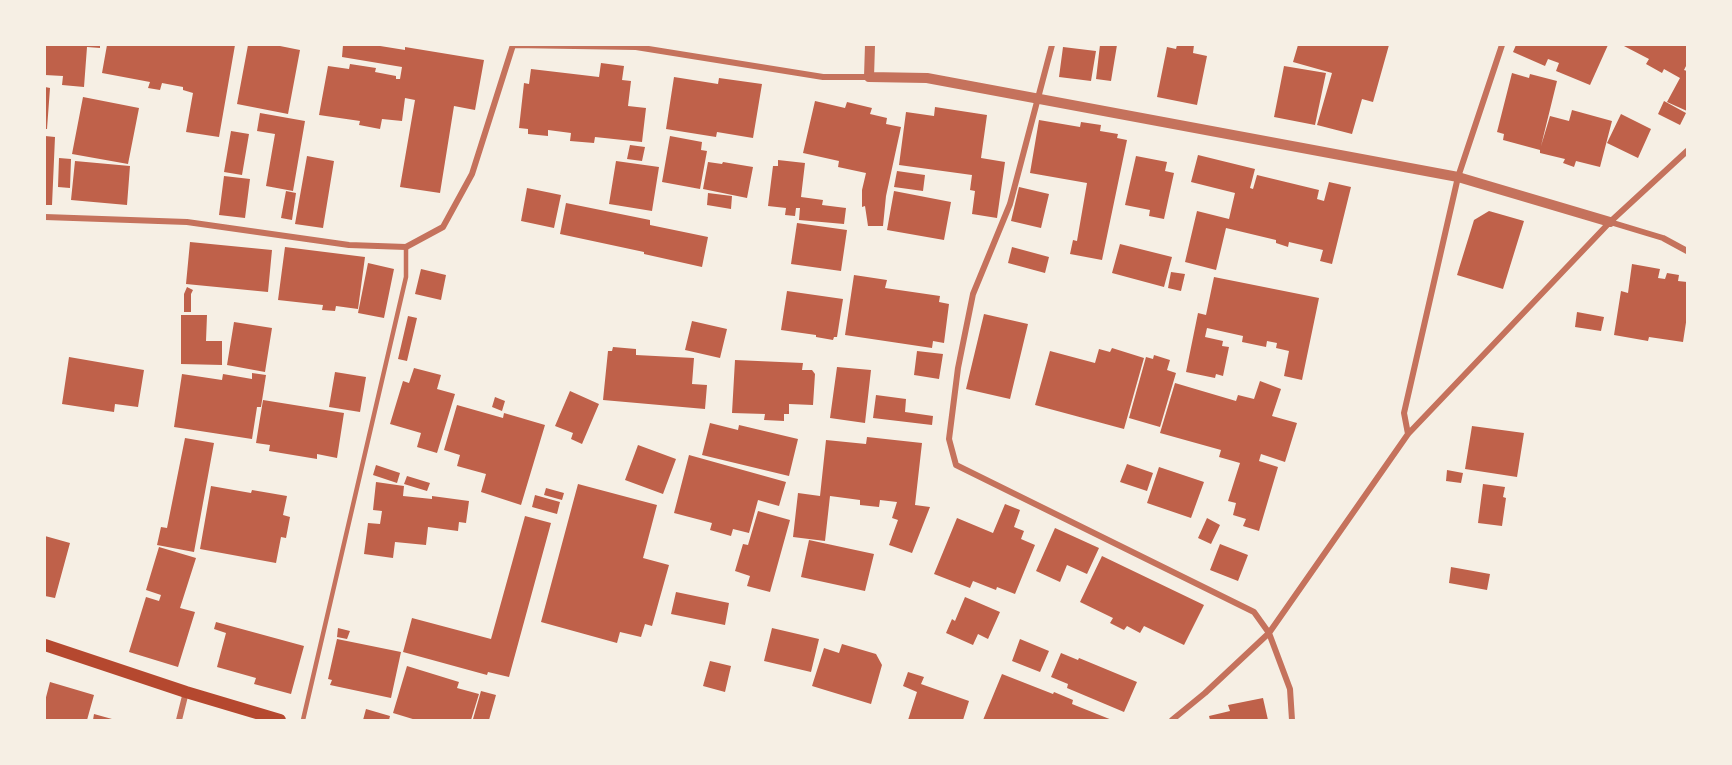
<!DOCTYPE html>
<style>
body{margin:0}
#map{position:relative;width:1732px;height:765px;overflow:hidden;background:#f6efe4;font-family:"DM Sans",sans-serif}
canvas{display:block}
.frame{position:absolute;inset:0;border:46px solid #f6efe4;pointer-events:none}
</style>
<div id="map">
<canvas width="1732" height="765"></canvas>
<div class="frame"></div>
</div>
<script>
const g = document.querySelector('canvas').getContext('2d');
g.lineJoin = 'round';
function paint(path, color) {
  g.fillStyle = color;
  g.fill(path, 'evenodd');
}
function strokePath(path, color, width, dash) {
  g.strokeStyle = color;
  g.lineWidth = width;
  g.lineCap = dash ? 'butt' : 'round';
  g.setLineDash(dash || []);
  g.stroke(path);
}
paint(new Path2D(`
 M45,45H100V48L87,47L84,87L62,85L63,76L45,75Z
 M107,45H235L219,137L186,132L193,93L183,90V87L162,83L160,90L148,88L150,82L102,73Z
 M248,45H275L300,50L288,114L237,104Z
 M343,45H374L405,50V47L484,60L475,110L454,106L440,193L400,187L415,100L405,98L402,121L382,119L380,129L359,125L360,121L319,115L328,66L349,69L350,64L376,68L375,72L396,76V79H400L402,67L342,57Z
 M1100,45H1117L1111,81L1096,79Z
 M1177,45H1194L1193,53L1207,56L1197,105L1157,97L1167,47L1176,49Z
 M1298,45H1389L1373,102L1362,99L1352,134L1317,125L1332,73L1293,62Z
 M1516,45H1608L1590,85L1556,71L1559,63L1548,59L1545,66L1513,52Z
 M1622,45H1687V64L1684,70L1687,71V111L1667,102L1680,78L1664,69L1662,73L1646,64L1649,59Z
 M1063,47L1096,51L1091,81L1059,77Z
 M601,63L624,66L622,80L631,81L628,106L646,108L642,142L595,137L594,143L570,141L571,133L548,130V136L528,134V129L519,128L524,83L529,84L531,69L599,77Z
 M1284,66L1326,73L1315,125L1274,117Z
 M1512,73L1529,78L1530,74L1557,81L1541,146L1550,116L1569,121L1572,110L1612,121L1600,167L1576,161L1574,167L1563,163L1565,159L1540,153V150L1503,140L1504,134L1497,132Z
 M674,77L718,84L719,78L762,84L753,138L717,132L716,137L666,129Z
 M45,87L50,88L47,129H45Z
 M83,97L139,108L128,164L72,154Z
 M815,101L845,108L847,102L872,108L870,114L887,118L886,124L901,127L886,196L883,226H868L865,206L862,207V190L866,173L838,167L839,161L803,153Z
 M1664,101L1686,113L1680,125L1658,114Z
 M935,107L987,115L981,158L1005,162L997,218L972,214L975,191L970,190L972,175L899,165L906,112L934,116Z
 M260,113L305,121L293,191L266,186L275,134L257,131Z
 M1621,114L1651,129L1638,158L1607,143Z
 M1039,120L1080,127L1081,122L1101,125L1100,131L1118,134L1117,138L1127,140L1102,260L1070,254L1073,240L1077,241L1087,183L1030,173Z
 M231,131L249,134L242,175L224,172Z
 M45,136L55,137L52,205H45Z
 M670,136L702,142L701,150L707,151L700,189L662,182Z
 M630,145L645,147L642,161L627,159Z
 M1198,155L1255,169L1250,188L1253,189L1257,175L1319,190L1317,199L1324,201L1329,182L1351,187L1332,264L1320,261L1323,250L1289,242L1288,247L1276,243V240L1226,228L1216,270L1185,262L1197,211L1229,219L1235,193L1191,182Z
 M307,156L334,161L323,228L295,224Z
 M1136,156L1167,162L1165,171L1174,173L1164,219L1149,216L1150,210L1125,205Z
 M59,158L71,159L70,188L58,187Z
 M778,160L805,163L801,197L823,200L822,205L846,208L844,224L799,220L800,208H796L795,216L785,215L786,208L768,206L773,166H778Z
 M75,161L130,166L127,205L71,200Z
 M616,161L659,167L652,211L609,204Z
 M708,162L722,164L723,162L753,167L747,198L703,189Z
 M897,171L925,175L923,191L894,187Z
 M224,176L250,179L245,218L219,215Z
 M1019,187L1049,194L1041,228L1011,221Z
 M527,188L561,195L554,228L521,221Z
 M286,191L296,193L292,220L281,218Z
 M894,191L951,202L944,240L887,230Z
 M708,193L732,196L731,209L707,205Z
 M566,203L650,220V225L708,237L702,267L644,254V252L560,234Z
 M1489,211L1524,221L1503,289L1457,275L1474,220Z
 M797,223L847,230L841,271L791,264Z
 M190,242L272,250L268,292L186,284Z
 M1120,244L1172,257L1164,287L1112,273Z
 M285,247L365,257L358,309L336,306L335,311L322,310L323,305L278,300Z
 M1012,247L1049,257L1045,273L1008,263Z
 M368,263L394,269L384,318L358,313Z
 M1632,264L1660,269L1658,278L1665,279L1667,273L1679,275L1678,281L1687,282V316L1683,342L1649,337L1648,341L1614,335L1621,291L1628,293Z
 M421,269L446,275L441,300L415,294Z
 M1171,272L1185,274L1181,291L1168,288Z
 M854,275L887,280L885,288L940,296L939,302L949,304L944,343L933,341L932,348L845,335Z
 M1214,277L1319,298L1302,380L1284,376L1289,351L1276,348L1277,343L1267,341L1266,347L1242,342L1243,336L1207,328L1205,337L1223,341L1222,346L1229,347L1223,376L1216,374L1215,378L1186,372L1198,313L1206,315Z
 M187,287L193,290L191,294V312H184V294Z
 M787,291L843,299L837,337H834L833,340L816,337V335L781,330Z
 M1577,312L1604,317L1601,331L1575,327Z
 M984,314L1028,324L1010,399L966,389Z
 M181,315H207L206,341H222V365L181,364Z
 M408,316L417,318L407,361L398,359Z
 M692,321L727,329L720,358L685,350Z
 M234,322L272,328L265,372L227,365Z
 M613,347L636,349V355L694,358L692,384L707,385L705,409L603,400L608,351H612Z
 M1112,348L1144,358L1124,429L1035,405L1050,351L1095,363L1099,349L1110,352Z
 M917,351L943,354L939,379L914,375Z
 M1154,355L1170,360L1167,370L1176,373L1160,427L1129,418L1146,357L1153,359Z
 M69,357L144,370L138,407L115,404L114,412L62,404Z
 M735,360L803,363L802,370H812L815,374L813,405L789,404V414H784V421L764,420L765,414L732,413Z
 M837,367L871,370L865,423L830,418Z
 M414,368L441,375L437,389L455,394L437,453L417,447L421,433L390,424L403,381L409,383Z
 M335,372L366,377L360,412L329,407Z
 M252,373L266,375L261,407H257L252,439L174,427L182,374L222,380L223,374L252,379Z
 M1260,381L1281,389L1272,416L1297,423L1285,462L1261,454L1259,461L1278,467L1259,531L1243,526L1246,519L1233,515L1236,503L1228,501L1240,463L1219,457L1221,450L1160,433L1175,383L1236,401L1238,395L1254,399Z
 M570,391L599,404L582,444L571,439L573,433L555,426Z
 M876,395L906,399L905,412L933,416L932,425L873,418Z
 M495,397L505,401L502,411L492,407Z
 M263,400L344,413L337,458L317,454V459L269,451L270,445L256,443Z
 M457,405L503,418L504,413L545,425L521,505L481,492L486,474L457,466L460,455L444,450Z
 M710,423L738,430L739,425L798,439L789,476L702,455Z
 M1472,426L1524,433L1517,477L1465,469Z
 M867,437L922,443L915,505L930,507L912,553L889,545L898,520L892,518L897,502L880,500L879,507L860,505V500L830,496L825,541L793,537L798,493L820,496L826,440L866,444Z
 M185,438L214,443L194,552L157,545L161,527L167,528Z
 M638,445L676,459L663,494L625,480Z
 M689,455L786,482L779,506L758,500L749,533L733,529L731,536L710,530L712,523L674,513Z
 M1127,464L1153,473L1147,491L1120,482Z
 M376,465L400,473L397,483L373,475Z
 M1159,467L1204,482L1191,518L1147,503Z
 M1447,470L1463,473L1461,483L1446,481Z
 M407,476L430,483L427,491L404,484Z
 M376,482L404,486L403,496L432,499V496L469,501L466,523L459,522L458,531L428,527L426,545L395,542L393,558L364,554L368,523L380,524L382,511L373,510Z
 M578,484L657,505L643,558L669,565L652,626L645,624L641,637L620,632L617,643L541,622Z
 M1483,484L1505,487L1503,497L1506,498L1502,526L1478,523Z
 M211,486L251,493L252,490L287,496L283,515L290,517L286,538L281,537L276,563L200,549Z
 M546,488L564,493L562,500L544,495Z
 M535,495L560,502L557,514L532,507Z
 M1005,504L1020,510L1014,527L1024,531L1021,539L1035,545L1015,594L997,587L996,590L973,581L970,588L934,574L957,518L993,533Z
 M758,511L790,520L770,592L747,586L750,576L735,571L743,544L748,545Z
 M525,516L551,523L509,677L488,672L487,675L403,652L412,618L491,639Z
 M1207,518L1220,525L1211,544L1198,538Z
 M1055,528L1099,548L1087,574L1067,565L1060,582L1036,571Z
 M45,536L70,543L55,598L45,596Z
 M809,540L874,554L865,591L801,577Z
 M1220,544L1248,555L1238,581L1210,570Z
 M159,547L196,558L180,608L195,612L178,667L129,652L146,597L159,601L161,595L146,590Z
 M1102,556L1204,605L1184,645L1144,626L1140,633L1127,626L1124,630L1110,623L1113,618L1080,602Z
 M1451,567L1490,574L1487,590L1449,583Z
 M676,592L729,603L725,625L671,614Z
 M965,597L1000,612L988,639L978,634L973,645L946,633L952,619L955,621Z
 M216,622L304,646L291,694L254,684L256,678L217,667L226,633L214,629Z
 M338,628L350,631L347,639L337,637Z
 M772,628L819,639L811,672L764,661Z
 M337,639L401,652L391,698L330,685L332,680L328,679Z
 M1020,639L1049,651L1040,672L1012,661Z
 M842,644L876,654L882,665L871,704L812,686L824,648L839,653Z
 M1061,653L1078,660L1079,658L1137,682L1124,712L1067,688L1068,684L1051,677Z
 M710,661L731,666L725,692L703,686Z
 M407,666L459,682L457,688L479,694L471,720H416L393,713Z
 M908,672L924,677L921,684L969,701L963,720H908L917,692L903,686Z
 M1002,674L1053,694L1054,692L1073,700L1072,704L1112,720H983Z
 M50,682L94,695L87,720H45V701Z
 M481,691L496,695L489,720L473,719Z
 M1263,698L1268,720H1210L1209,716L1230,711L1228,705Z
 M366,709L390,716L389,720H363Z
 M94,714L112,719V720H93Z`), '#bf614a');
strokePath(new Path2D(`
 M303,720L406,277V247`), '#c5725c', 4.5);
strokePath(new Path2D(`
 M1052,45L1010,204L973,294L958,368L949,439L956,465L1254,612L1269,633L1290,689L1292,720
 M45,217L187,222L349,245L406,247L443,227L472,174L513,45L636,47L823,77H869
 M1610,222L1663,238L1687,251
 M1408,434L1404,413L1458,177L1502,45
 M179,720L186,692
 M1172,720L1205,693L1269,633L1408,434L1610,222L1687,151`), '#c5725c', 6);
strokePath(new Path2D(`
 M870,45L869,77L927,78L1458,177L1610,222`), '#c5725c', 10);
strokePath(new Path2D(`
 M45,645L186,692L280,720`), '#b5482f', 12);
</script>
